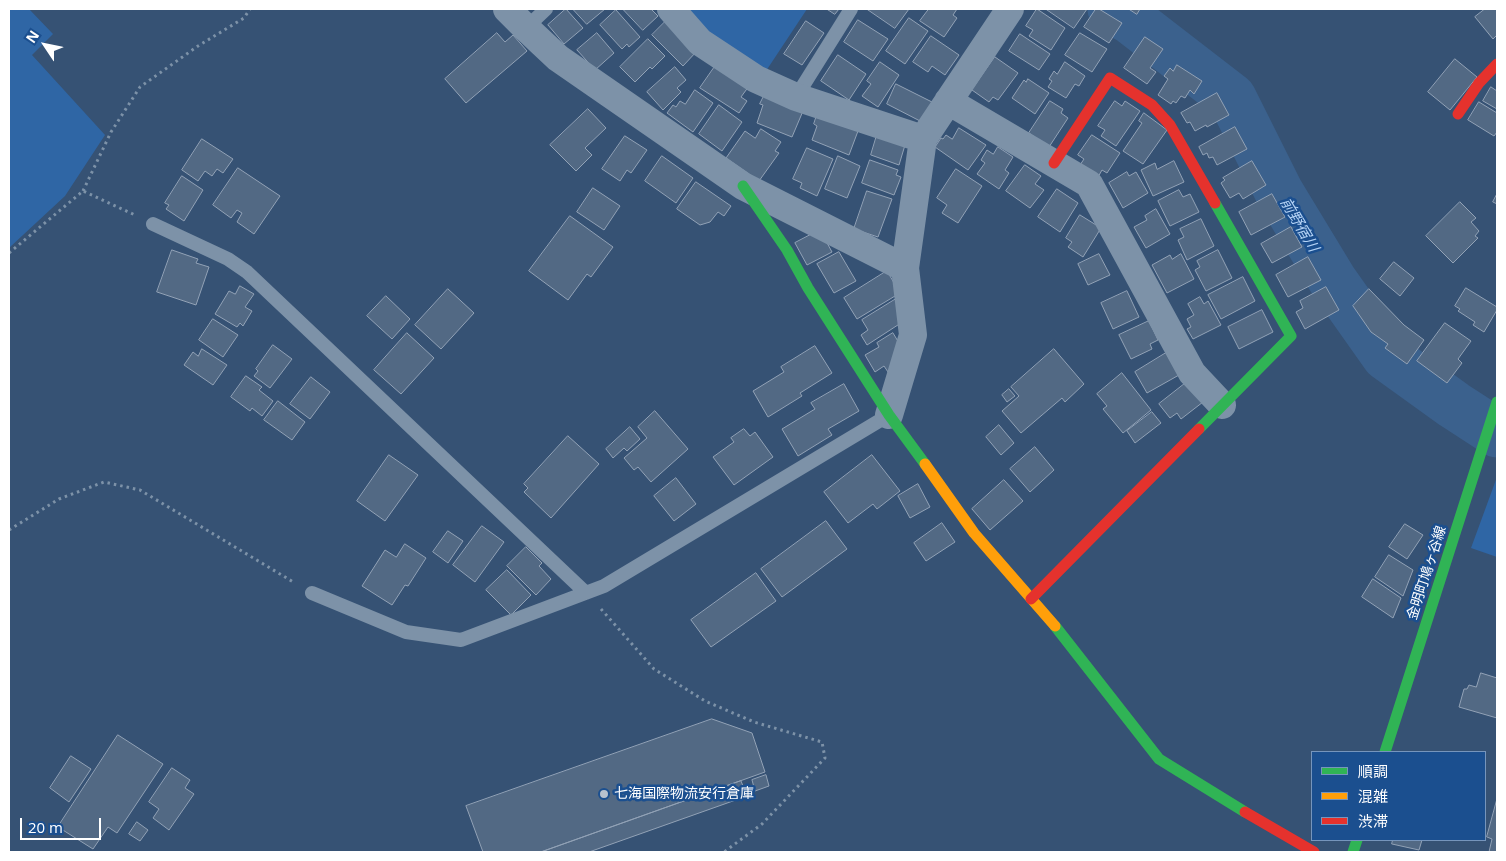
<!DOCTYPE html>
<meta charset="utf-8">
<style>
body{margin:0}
#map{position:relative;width:1506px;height:861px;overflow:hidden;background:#365274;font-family:"Open Sans","Noto Sans JP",sans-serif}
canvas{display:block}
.frame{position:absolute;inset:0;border:10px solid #fff;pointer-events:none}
.legend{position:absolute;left:1311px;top:751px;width:175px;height:90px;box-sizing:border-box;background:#1b4f8f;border:1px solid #7695bc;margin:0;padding:6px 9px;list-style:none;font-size:15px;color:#fff}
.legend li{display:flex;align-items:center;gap:10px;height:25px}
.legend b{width:25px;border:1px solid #7695bc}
.north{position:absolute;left:20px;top:20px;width:50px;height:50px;-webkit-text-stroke:4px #1b4f8f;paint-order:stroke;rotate:304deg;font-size:14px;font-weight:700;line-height:20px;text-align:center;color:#fff}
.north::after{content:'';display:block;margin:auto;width:18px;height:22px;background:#fff;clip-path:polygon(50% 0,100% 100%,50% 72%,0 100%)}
.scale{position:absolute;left:20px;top:818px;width:81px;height:22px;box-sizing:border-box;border:2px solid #fff;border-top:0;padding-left:6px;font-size:15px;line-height:18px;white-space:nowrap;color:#fff;-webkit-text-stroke:4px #1b4f8f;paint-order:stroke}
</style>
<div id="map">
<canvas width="1506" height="861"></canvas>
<div class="frame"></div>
<ul class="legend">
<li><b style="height:6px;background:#30b455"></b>順調</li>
<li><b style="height:6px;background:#ff9f0a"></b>混雑</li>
<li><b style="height:6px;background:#e5322d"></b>渋滞</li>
</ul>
<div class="north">N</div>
<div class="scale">20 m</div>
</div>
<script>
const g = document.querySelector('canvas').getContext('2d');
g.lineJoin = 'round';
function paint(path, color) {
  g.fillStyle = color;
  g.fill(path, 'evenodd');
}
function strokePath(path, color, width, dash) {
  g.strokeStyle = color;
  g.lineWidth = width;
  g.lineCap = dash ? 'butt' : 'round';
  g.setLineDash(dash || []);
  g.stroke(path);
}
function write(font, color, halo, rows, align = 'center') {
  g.font = font + ' "Open Sans","Noto Sans JP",sans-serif';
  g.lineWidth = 5;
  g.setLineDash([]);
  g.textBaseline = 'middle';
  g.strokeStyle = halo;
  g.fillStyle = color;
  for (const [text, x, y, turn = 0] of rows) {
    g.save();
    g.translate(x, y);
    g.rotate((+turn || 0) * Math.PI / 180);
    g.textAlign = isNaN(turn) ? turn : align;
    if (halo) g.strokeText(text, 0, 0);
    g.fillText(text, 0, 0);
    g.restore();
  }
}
paint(new Path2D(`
 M9,9H29L53,34L32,55L105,135L65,196L9,248Z
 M679,9H807L766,71L712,38Z
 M1497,477V557L1471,548Z`), '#2f66a5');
strokePath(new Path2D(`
 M1112,9L1131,20L1232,98L1279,192L1333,281L1386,356L1454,405L1497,433`), '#3b618d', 49);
const building = new Path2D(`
 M566,9L583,28L564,44L548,25Z
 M573,9H605L587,24Z
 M623,9H651L658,16L643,30Z
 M827,9H839L835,14Z
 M867,9H909L895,28Z
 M929,9H957L953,15L957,18L944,37L920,21Z
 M1037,9L1065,28L1051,50L1029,36L1033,30L1026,26Z
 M1046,9H1087L1074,28Z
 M1096,9H1099L1122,23L1109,43L1084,27Z
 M1129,9H1140L1137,14Z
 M1485,9H1497V35L1493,39L1475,17Z
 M616,10L640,37L629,47L627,44L622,49L600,25Z
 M909,18L928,31L905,64L886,51Z
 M858,20L888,39L873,61L844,42Z
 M666,21L697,51L683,66L652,35Z
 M806,21L824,33L802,65L784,54Z
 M497,33L505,42L513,35L527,51L466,103L445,79Z
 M597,33L614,53L595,70L577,50Z
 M1080,33L1107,49L1092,72L1065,55Z
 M1020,34L1050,54L1039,70L1009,51Z
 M931,36L959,55L945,75L932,66L928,72L913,62Z
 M1145,37L1163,49L1150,68L1156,72L1147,84L1124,68Z
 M648,39L665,56L652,69L650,67L635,82L620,67Z
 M838,55L866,74L849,100L821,81Z
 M995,57L1018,73L998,100L993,97L989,102L972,90Z
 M1455,59L1477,77L1450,110L1428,92Z
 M880,62L899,75L878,107L862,96L871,84L867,81Z
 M1065,62L1085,76L1079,86L1075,84L1066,98L1048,87L1052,81L1049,79L1054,71L1057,74Z
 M716,65L749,86L741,97L747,101L739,113L700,88Z
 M1177,65L1202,81L1194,94L1190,90L1185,98L1181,96L1176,103L1173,101L1171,104L1158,95L1168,79L1164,76L1170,68L1173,71Z
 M675,67L686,80L677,88L681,92L663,110L647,92Z
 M1028,79L1049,93L1035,114L1012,98L1024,80L1026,82Z
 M896,84L932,102L922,122L887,104Z
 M1491,87L1497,91V109L1483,101Z
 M695,90L713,103L693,132L667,113L673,105L676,107L680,101L685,104Z
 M1217,93L1229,115L1207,127L1206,125L1195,131L1190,122L1187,123L1181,113Z
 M764,96L803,111L792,137L757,123L763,105L760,104Z
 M1050,101L1063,109L1061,113L1068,118L1049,147L1029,133Z
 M1115,101L1122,106L1125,101L1140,111L1116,146L1101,136L1105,130L1098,126Z
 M1479,102L1497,113V132L1494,136L1468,120Z
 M719,105L742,122L722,151L699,134Z
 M588,109L606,128L585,148L592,155L576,171L550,145Z
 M1144,113L1167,130L1143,164L1123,151L1142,123L1139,121Z
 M817,115L858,131L849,155L812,140L817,126L814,124Z
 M1235,127L1247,149L1217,165L1213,157L1209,158L1207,153L1203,155L1199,147Z
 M959,128L986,145L968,170L935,147L941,138L943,139L946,135L952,139Z
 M761,129L781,142L775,151L779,153L759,181L726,158L745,131L755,138Z
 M877,135L905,145L899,165L871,155Z
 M1092,135L1120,153L1107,173L1102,170L1098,177L1080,165L1084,159L1078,155Z
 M625,136L647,150L631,173L627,170L620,181L602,169Z
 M202,139L233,159L223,173L217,169L212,176L205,171L198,181L182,170Z
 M998,147L1013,157L1005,170L1009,173L999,189L977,174L985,163L981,160L987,150L993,154Z
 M807,148L833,159L817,196L800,188L802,183L793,179Z
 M662,156L693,178L676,203L645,181Z
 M838,156L860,166L847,198L825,189Z
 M870,160L898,170L896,175L901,177L894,195L862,183Z
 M1174,161L1184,182L1153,196L1141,170L1155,163L1157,169Z
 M1252,161L1266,185L1243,199L1239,193L1230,198L1221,183L1225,180L1223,178Z
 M1025,165L1041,176L1035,184L1044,190L1030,208L1006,191Z
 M238,168L280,196L254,234L237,222L242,213L237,210L231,218L213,205Z
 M956,169L982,186L958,223L942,213L947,205L937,198Z
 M1127,172L1129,176L1136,172L1148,193L1123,208L1109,183Z
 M182,176L203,190L184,221L166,209L169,205L165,203Z
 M696,182L731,206L724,216L718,212L710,222L700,225L677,209Z
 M593,188L620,206L604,230L577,212Z
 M1057,189L1078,203L1060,232L1038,217Z
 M1179,190L1183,197L1190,194L1199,212L1170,226L1158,201Z
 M867,191L892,199L878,237L854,229Z
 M1272,194L1285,217L1251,235L1239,212Z
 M1497,194V204L1493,202Z
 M1460,202L1476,218L1471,222L1479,231L1475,236L1478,238L1453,263L1426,236Z
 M1156,209L1170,234L1146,248L1134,227L1147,220L1145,216Z
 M1080,215L1101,228L1083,257L1068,247L1072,242L1066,238Z
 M570,216L613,247L591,277L587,274L568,300L529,271Z
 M1201,219L1214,246L1187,260L1178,240L1184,237L1180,229Z
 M1291,227L1302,247L1272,263L1261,244Z
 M820,230L832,252L807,265L795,243Z
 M172,250L198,259L196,263L209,267L196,305L157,292Z
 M1218,250L1232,278L1206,291L1195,270L1200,267L1197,261Z
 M839,252L856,281L834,293L817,264Z
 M1099,254L1110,275L1088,285L1078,264Z
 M1181,254L1194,279L1167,293L1152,265L1170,255L1172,259Z
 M1308,257L1321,280L1288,297L1276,275Z
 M1394,262L1414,278L1400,296L1380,279Z
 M887,271L900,293L857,319L844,298Z
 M1243,277L1255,301L1221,319L1208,295Z
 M240,286L254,294L245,307L252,311L243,326L240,323L237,327L215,314L229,291L235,294Z
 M1326,287L1339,310L1305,329L1296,312L1303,308L1300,301Z
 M1466,288L1497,307V310L1484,332L1473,325L1475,322L1458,311L1460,309L1455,306Z
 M448,289L474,313L441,349L415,325Z
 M1369,289L1404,325L1424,340L1407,364L1385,348L1388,344L1371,332L1353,306Z
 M1127,291L1139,317L1113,329L1101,303Z
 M386,296L410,319L392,339L367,316Z
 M1200,297L1204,304L1208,301L1221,325L1193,339L1187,329L1191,327L1187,319L1194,315L1188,304Z
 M896,299L904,321L867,345L861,335L868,330L862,320Z
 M1262,310L1273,332L1239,349L1228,327Z
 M213,319L238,335L223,357L199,340Z
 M1149,321L1158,340L1150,344L1152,349L1131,359L1119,335Z
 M1445,323L1471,341L1458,359L1462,363L1447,383L1417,361Z
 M407,333L434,358L401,394L374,370Z
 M893,333L902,348L892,378L884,366L875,372L865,355L879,347L877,343Z
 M273,345L292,359L270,388L254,376L258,371L256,369Z
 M815,346L832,373L800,393L802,396L768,417L753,391L784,372L781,367Z
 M202,349L227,365L213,385L184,365L193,352L198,356Z
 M1054,349L1084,384L1065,402L1062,398L1021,433L1002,411L1019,396L1011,387Z
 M1166,353L1179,375L1147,393L1135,372Z
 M1122,373L1151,410L1123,433L1103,409L1107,406L1097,394Z
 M246,376L262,387L259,390L273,401L262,416L252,408L250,411L231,397Z
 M311,377L330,392L310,419L290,404Z
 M1187,382L1203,402L1181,419L1177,413L1170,418L1159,404Z
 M844,384L859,411L828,429L832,435L798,456L782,429L815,409L811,403Z
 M1009,389L1015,396L1007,402L1002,395Z
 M278,401L305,422L292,440L264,420Z
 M655,411L688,449L651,482L638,467L634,470L624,458L647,438L638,427Z
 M1152,412L1161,423L1135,443L1127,431Z
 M999,425L1014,443L1001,455L986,437Z
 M630,427L640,439L627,451L624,448L613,458L606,449Z
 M744,429L750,436L755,432L773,457L734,485L713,457L734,442L731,438Z
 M568,436L599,464L551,518L524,492L528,488L524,484Z
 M1035,447L1054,470L1030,492L1010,469Z
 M389,455L418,475L385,521L357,501Z
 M872,455L900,491L877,509L873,504L848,523L824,492Z
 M676,478L696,504L674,521L654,496Z
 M1004,480L1023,501L990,530L972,509Z
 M918,484L930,507L910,518L898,496Z
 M826,521L847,549L782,597L761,569Z
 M942,523L955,542L926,561L914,543Z
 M1405,524L1423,535L1407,559L1389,547Z
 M482,526L504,542L475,582L453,565Z
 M448,531L463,541L448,563L433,552Z
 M405,544L426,558L408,586L405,585L392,605L362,586L385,550L396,557Z
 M526,547L542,563L539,566L551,579L536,595L507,566Z
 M1389,555L1413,570L1403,596L1375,577Z
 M507,570L531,595L511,615L486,590Z
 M756,573L776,601L711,647L691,620Z
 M1373,579L1401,598L1393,618L1362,597Z
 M1481,673L1497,678V718L1459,707L1464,689H1467L1469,685L1476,687Z
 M712,719L752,733L765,772L541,852H483L466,806Z
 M118,735L163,764L117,833L108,827L93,849L58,827Z
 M71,756L91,769L69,802L50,788Z
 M172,768L190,780L185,788L194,794L169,830L153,818L159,809L149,802Z
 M766,775L769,786L755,791L752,780Z
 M741,781L747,796L589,852H541Z
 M1497,799V852H1489L1492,839L1487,837Z
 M137,822L148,830L140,841L129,834Z
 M1393,840H1422L1419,850L1392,844Z`);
paint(building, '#526984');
strokePath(building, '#92a2b6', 1);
strokePath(new Path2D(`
 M83,191L111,132L140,87L198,46L244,18L250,9
 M9,253L83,191L135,215
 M9,530L59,499L104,482L140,490L295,583
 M601,609L654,669L705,701L754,722L822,742L825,758L762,824L724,852`), '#7d92a8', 3, [2.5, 4]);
strokePath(new Path2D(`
 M526,28L546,9
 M796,97L851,9
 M153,224L228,259L247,272L586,593
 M312,593L406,632L461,640L604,586L889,415`), '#7d92a8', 14);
strokePath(new Path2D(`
 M507,9L526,28L558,58L743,186L905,268
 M671,9L700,42L756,79L796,97L923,139
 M948,101L1089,184L1192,373L1222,405
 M889,415L913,335L905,268L923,139L1010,9`), '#7d92a8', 28);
strokePath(new Path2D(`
 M743,186L787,250L808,288L889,415L925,464
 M1199,429L1291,336L1215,203
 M1055,626L1159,759L1245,812
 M1385,752L1497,402
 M1353,852L1357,840`), '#30b455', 11);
strokePath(new Path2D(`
 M925,464L974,533L1055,626`), '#ff9f0a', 11);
strokePath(new Path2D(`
 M1458,114L1479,83L1497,64
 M1054,163L1110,78L1152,105L1170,125L1215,203
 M1031,599L1199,429
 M1245,812L1314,852`), '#e5322d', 11);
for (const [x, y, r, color] of [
 [604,794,5,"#b9c2ce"]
]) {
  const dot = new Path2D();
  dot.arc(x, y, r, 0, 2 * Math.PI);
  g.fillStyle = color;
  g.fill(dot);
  strokePath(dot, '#1b4f8f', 2);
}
write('14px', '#fff', '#1b4f8f', [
 ["金明町鳩ヶ谷線",1427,573,-72]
]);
write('14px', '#fff', '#1b4f8f', [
 ["七海国際物流安行倉庫",614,794]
], 'left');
write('italic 15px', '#b5d3f5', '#1b4f8f', [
 ["前野宿川",1299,225,59]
]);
</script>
